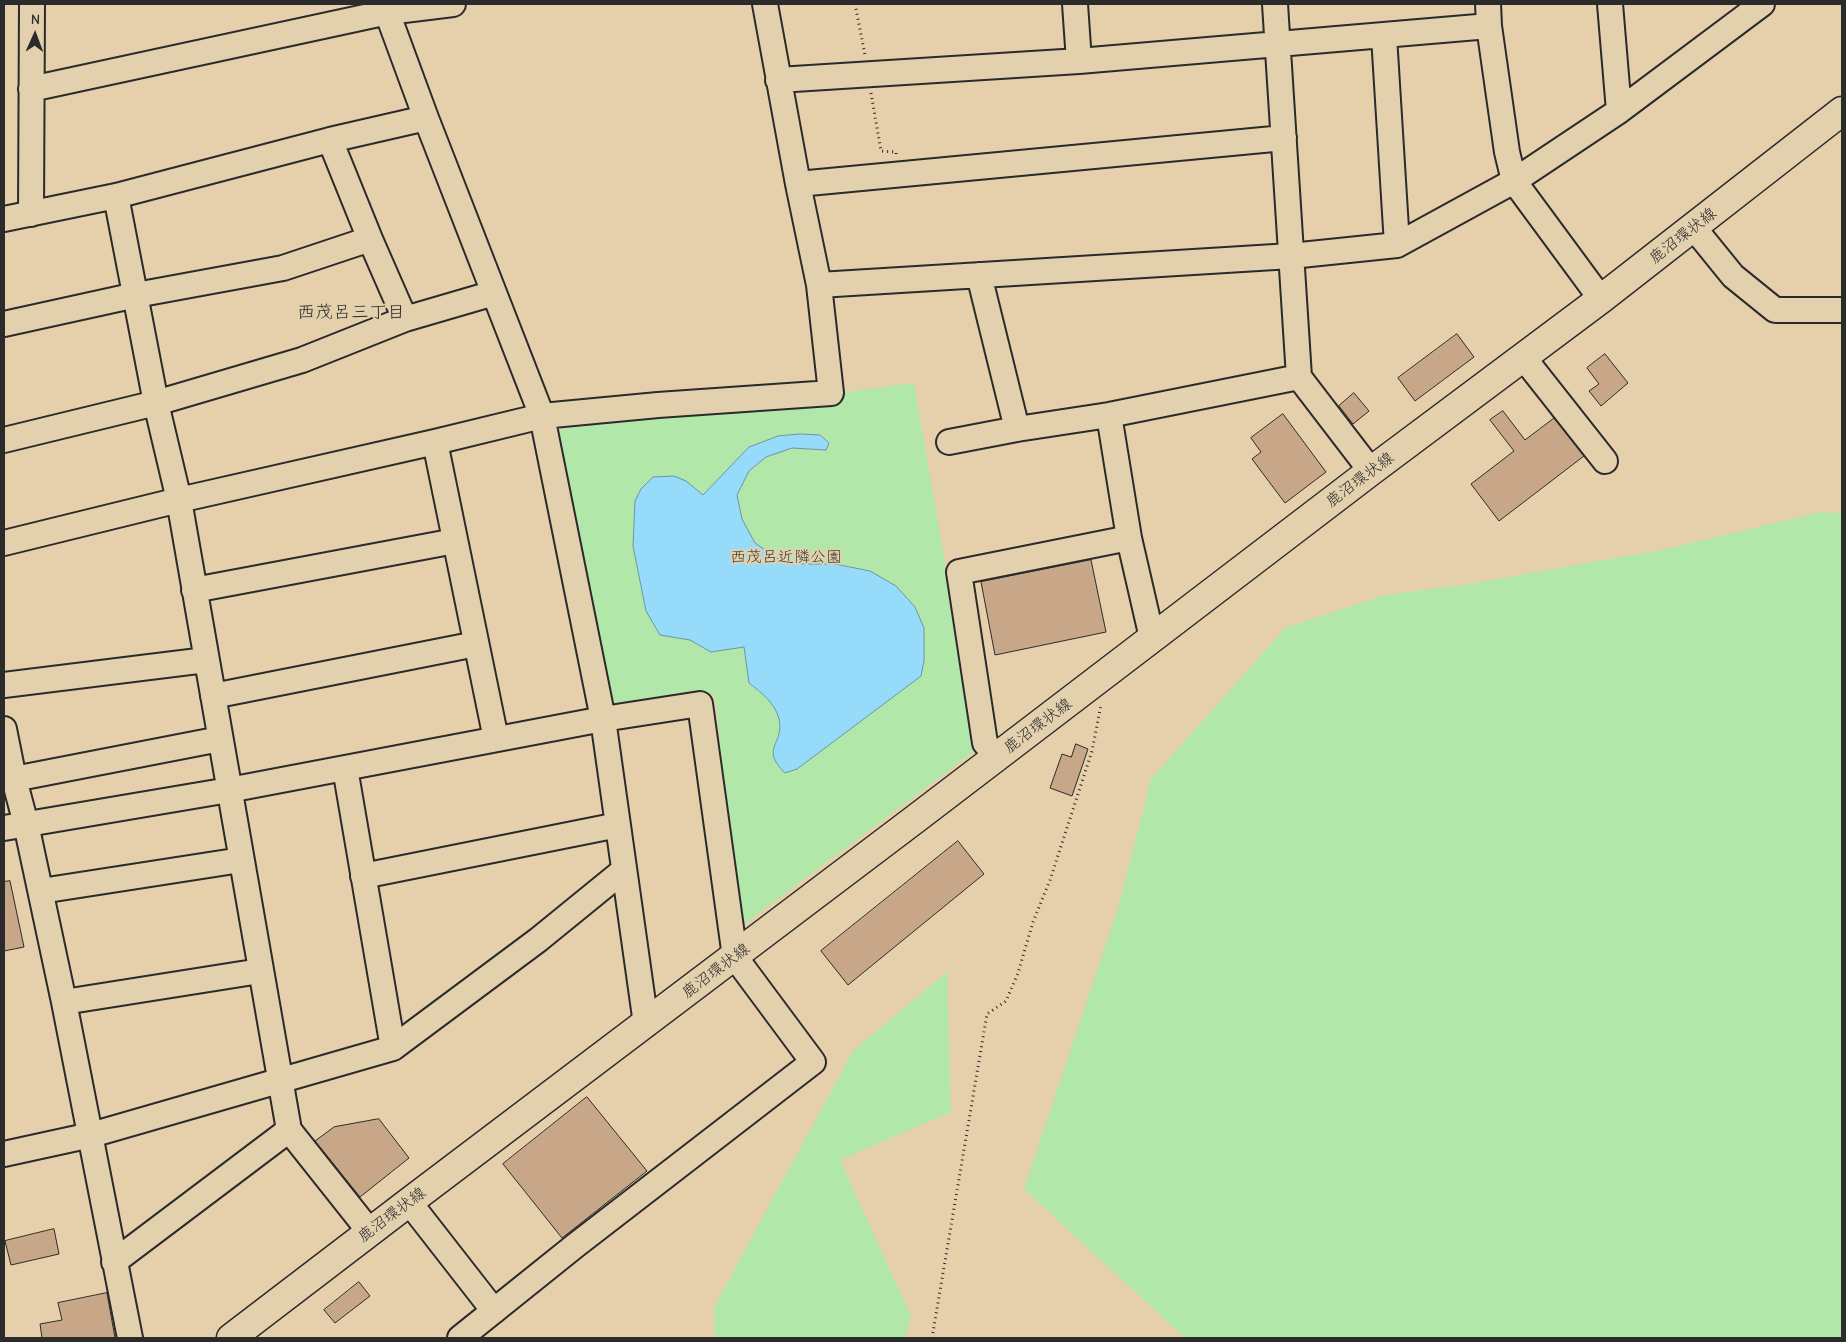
<!DOCTYPE html>
<meta charset="utf-8">
<style>
body{margin:0}
#map{position:relative;width:1846px;height:1342px;overflow:hidden;background:#e6d0ac;font-family:"Comic Neue",sans-serif}
canvas{display:block}
.frame{position:absolute;inset:0;border:5px solid #2b2b2b;pointer-events:none}
.north{position:absolute;left:10px;top:10px;width:50px;height:50px;-webkit-text-stroke:4px #e3d1ae;paint-order:stroke;rotate:2deg;font-size:14px;font-weight:700;line-height:20px;text-align:center;color:#2b2b2b}
.north::after{content:'';display:block;margin:auto;width:18px;height:22px;background:#2b2b2b;clip-path:polygon(50% 0,100% 100%,50% 72%,0 100%)}
</style>
<div id="map">
<canvas width="1846" height="1342"></canvas>
<div class="frame"></div>
<div class="north">N</div>
</div>
<script>
const g = document.querySelector('canvas').getContext('2d');
g.lineJoin = 'round';
function paint(path, color) {
  g.fillStyle = color;
  g.fill(path, 'evenodd');
}
function strokePath(path, color, width, dash) {
  g.strokeStyle = color;
  g.lineWidth = width;
  g.lineCap = dash ? 'butt' : 'round';
  g.setLineDash(dash || []);
  g.stroke(path);
}
function write(font, color, halo, rows, align = 'center') {
  g.font = font + ' "Comic Neue","Klee One",sans-serif';
  g.lineWidth = 4;
  g.setLineDash([]);
  g.textBaseline = 'middle';
  g.strokeStyle = halo;
  g.fillStyle = color;
  for (const [text, x, y, turn = 0] of rows) {
    g.save();
    g.translate(x, y);
    g.rotate((+turn || 0) * Math.PI / 180);
    g.textAlign = isNaN(turn) ? turn : align;
    if (halo) g.strokeText(text, 0, 0);
    g.fillText(text, 0, 0);
    g.restore();
  }
}
paint(new Path2D(`
 M914,383L977,749L740,927L715,695L610,703L556,430Z
 M1821,512L1842,513V1338H1185L1024,1189L1118,908L1151,779L1285,628L1385,595L1469,584L1666,549Z
 M947,972L951,1112L840,1160L911,1316L905,1338H715L714,1307L853,1051Z`), '#b1e7a9');
const water = new Path2D(`
 M801,434L820,435L829,443L826,450L792,448L766,457L749,471L737,495L742,519L755,543L780,560L803,564H835L870,571L896,586L915,607L924,628V661L921,676L797,769L785,773C759,748 785,744 779,719C775,703 762,693 749,683L744,647L711,652L690,640L660,635L646,611L633,546L635,501L641,489L653,477L674,476L686,481L703,495L749,447L778,436Z`);
paint(water, '#97dbfa');
strokePath(water, '#6c95a7', 1);
const building = new Path2D(`
 M1457,334L1474,357L1415,401L1398,378Z
 M1605,354L1628,383L1601,406L1589,391L1599,384L1587,368Z
 M1354,393L1369,411L1353,424L1339,406Z
 M1503,411L1525,440L1554,418L1584,456L1499,521L1471,484L1514,451L1490,420Z
 M1283,414L1326,472L1285,503L1252,459L1261,452L1251,438Z
 M1091,560L1106,632L995,655L981,582Z
 M1076,744L1088,749L1072,796L1050,788L1062,754L1071,757Z
 M958,841L984,874L848,985L821,951Z
 M10,881L24,947L4,951V882Z
 M587,1097L647,1171L562,1238L503,1164Z
 M379,1119L409,1158L360,1197L315,1141L334,1127Z
 M54,1229L59,1254L11,1265L5,1241Z
 M359,1282L370,1296L335,1323L324,1310Z
 M107,1293L115,1338H42L40,1324L62,1320L58,1303Z`);
paint(building, '#c8a789');
strokePath(building, '#2b2b2b', 1);
const minor = new Path2D(`
 M384,4L426,118L542,416L603,719L646,1024
 M1075,4L1079,61
 M1275,4L1299,377L1371,471
 M1488,4L1489,26L1507,152L1514,181L1601,299
 M1610,4L1619,111
 M1384,36L1397,245
 M778,80L1079,61L1489,26
 M31,89L388,12L453,4
 M330,140L370,239L405,319
 M798,184L1284,138
 M116,196L156,403L179,500L289,1130L370,1232
 M31,214L32,4
 M4,219L116,196L330,140L426,118
 M1694,228L1733,276L1775,310H1842
 M979,275L1017,429
 M819,285L1291,256L1397,245L1514,181L1619,111L1762,4
 M4,324L136,295L283,268L370,239
 M1523,357L1605,461
 M1109,415L1129,538L1152,638
 M4,440L156,403L302,360L405,319L494,293
 M435,442L496,739
 M949,442L1017,429L1109,415L1299,377
 M4,543L179,500L435,442L542,416L658,405L831,393L819,285L798,184L765,4
 M194,590L455,541
 M4,685L206,660
 M213,696L476,644
 M4,729L14,779L26,824L64,1002L130,1338
 M997,757L985,743L959,572L1129,538
 M345,768L393,1048
 M14,779L220,739
 M4,828L229,790L603,719L700,704L735,957L813,1062L576,1245L460,1338
 M363,876L618,825
 M41,891L241,860
 M64,1002L260,971
 M4,1154L91,1135L393,1048L538,940L624,870
 M409,1202L494,1311
 M114,1262L289,1130`);
const major = new Path2D(`
 M231,1338L409,1202L914,820L1371,471L1601,299L1842,111`);
strokePath(minor, '#2b2b2b', 28);
strokePath(major, '#2b2b2b', 31);
strokePath(new Path2D(`
 M855,4L865,55
 M871,93L881,151L896,152V154
 M932,1338L987,1014L1006,1001L1018,973L1033,922L1050,880L1092,751L1101,705`), '#2b2b2b', 3, [1, 4]);
strokePath(minor, '#e3d1ae', 24);
strokePath(major, '#e3d1ae', 28);
write('16px', '#2b2b2b', '#e3d1ae', [
 ["鹿沼環状線",1683,236,-38],
 ["鹿沼環状線",1360,480,-37],
 ["鹿沼環状線",1038,726,-37],
 ["鹿沼環状線",716,971,-37],
 ["鹿沼環状線",392,1215,-37]
]);
write('16px', '#383e38', '#e3d1ae', [
 ["西茂呂近隣公園",786,557]
]);
write('18px', '#2b2b2b', '#e3d1ae', [
 ["西茂呂三丁目",351,313]
]);
</script>
